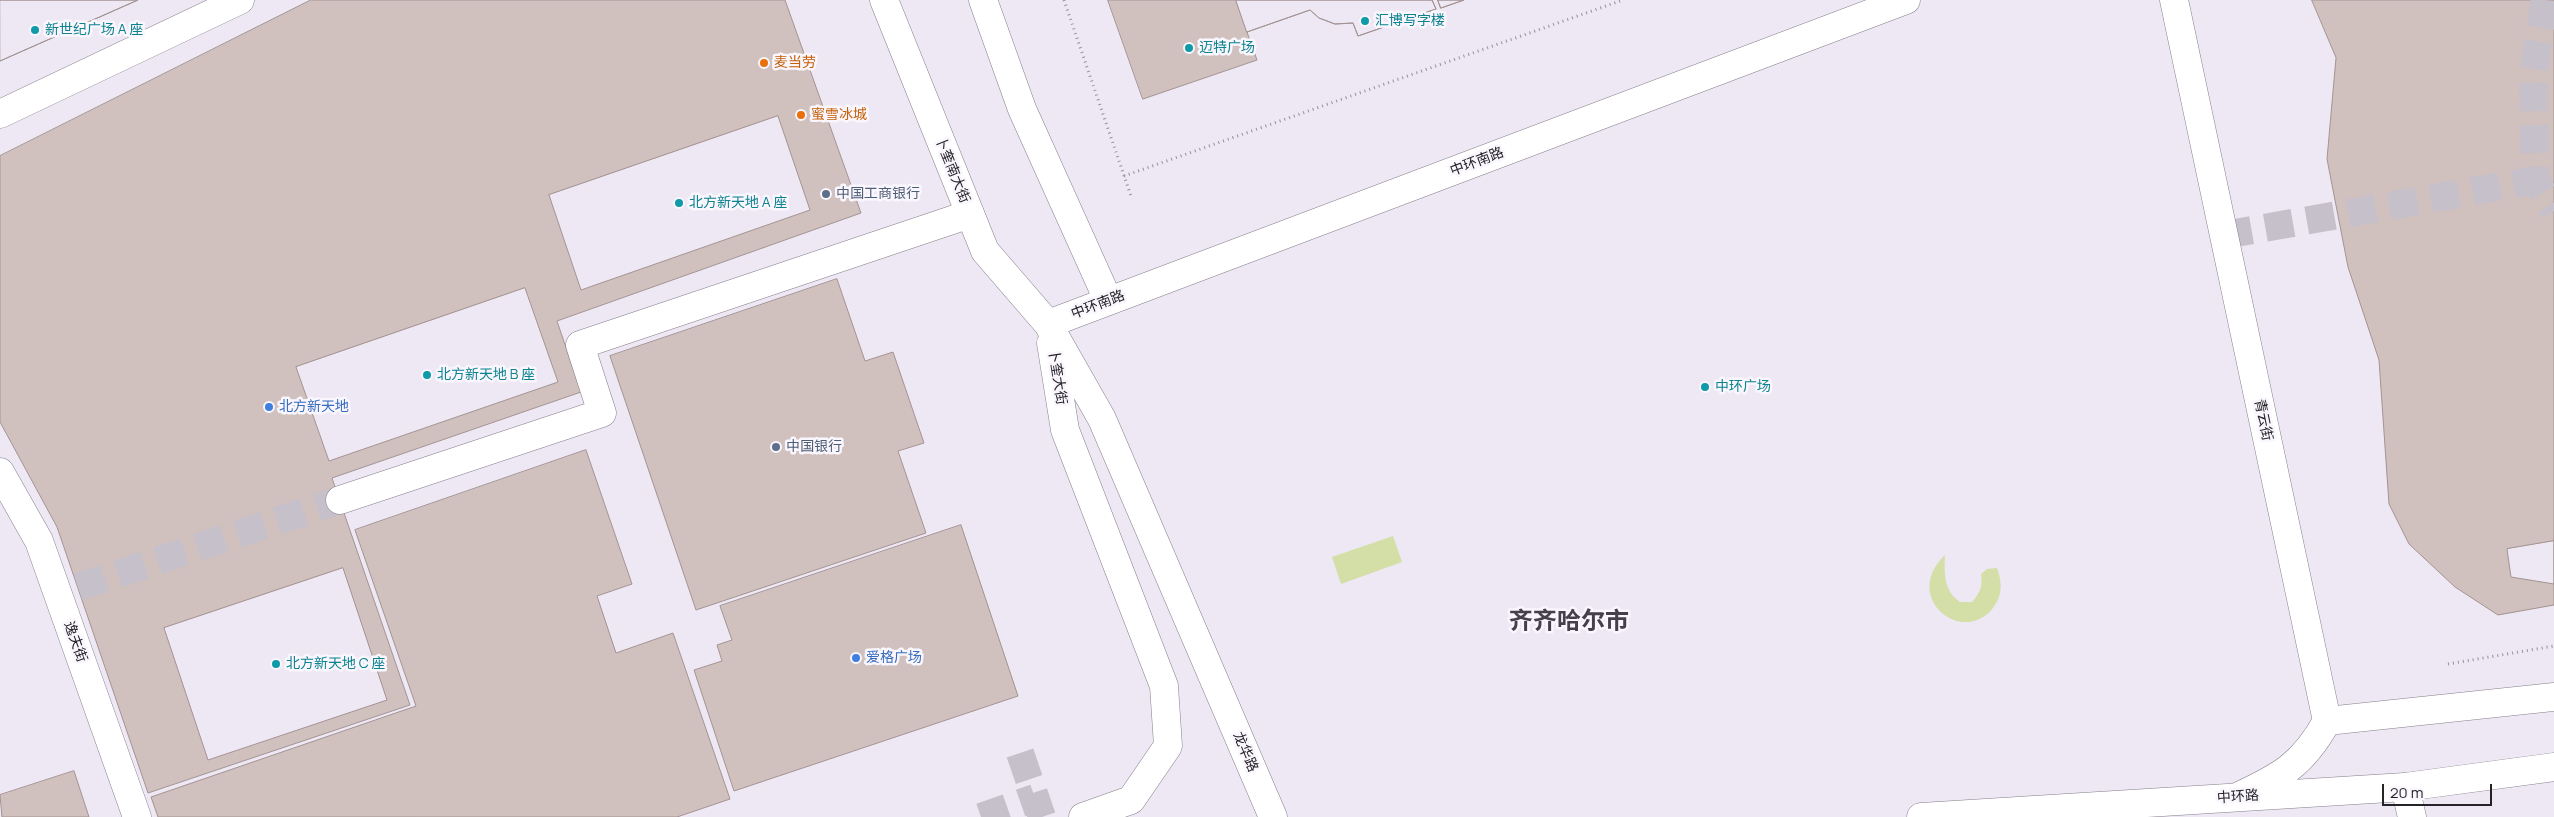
<!DOCTYPE html>
<meta charset="utf-8">
<style>
body{margin:0}
#map{position:relative;width:2554px;height:817px;overflow:hidden;background:#eee7f4;font-family:Manrope,sans-serif}
canvas{display:block}
.scale{position:absolute;left:2382px;top:784px;width:110px;height:22px;box-sizing:border-box;border:2px solid #262328;border-top:0;padding-left:6px;font-size:15px;line-height:18px;white-space:nowrap;color:#262328;-webkit-text-stroke:4px #faf6fd;paint-order:stroke}
</style>
<div id="map">
<canvas width="2554" height="817"></canvas>
<div class="scale">20 m</div>
</div>
<script>
const g = document.querySelector('canvas').getContext('2d');
g.lineJoin = 'round';
function paint(path, color) {
  g.fillStyle = color;
  g.fill(path, 'evenodd');
}
function strokePath(path, color, width, dash) {
  g.strokeStyle = color;
  g.lineWidth = width;
  g.lineCap = dash ? 'butt' : 'round';
  g.setLineDash(dash || []);
  g.stroke(path);
}
function write(font, color, halo, rows, align = 'center') {
  g.font = font + ' Manrope,"Noto Sans SC",sans-serif';
  g.lineWidth = 5;
  g.setLineDash([]);
  g.textBaseline = 'middle';
  g.strokeStyle = halo;
  g.fillStyle = color;
  for (const [text, x, y, turn = 0] of rows) {
    g.save();
    g.translate(x, y);
    g.rotate((+turn || 0) * Math.PI / 180);
    g.textAlign = isNaN(turn) ? turn : align;
    if (halo) g.strokeText(text, 0, 0);
    g.fillText(text, 0, 0);
    g.restore();
  }
}
paint(new Path2D(`
 M1393,536L1402,562L1341,584L1332,557Z
 M1945,555C1944,574 1944,591 1960,602H1972C1980,593 1983,586 1981,574L1987,569L1997,568C2002,582 2003,595 1993,608C1962,647 1901,597 1945,555Z`), '#d3dfa6');
const building = new Path2D(`
 M0,0H138L0,61Z
 M0,0H138L0,61Z
 M311,0H785L861,213L557,321L581,392L332,478L410,705L148,793L57,527L0,422V156Z
 M1108,0H1432L1436,9L1358,36L1353,23L1335,24L1319,18L1310,10L1247,32L1257,60L1143,99Z
 M1236,0H1432L1436,9L1358,36L1353,23L1335,24L1319,18L1310,10L1247,32Z
 M1438,0H1464L1441,8Z
 M1438,0H1464L1441,8Z
 M2312,0H2554V605L2498,615L2455,587L2409,544L2389,504L2379,360L2348,267L2327,159L2336,58Z
 M778,116L810,210L581,290L549,195Z
 M837,279L865,361L893,352L924,443L898,451L926,533L696,610L610,356Z
 M525,288L558,382L329,461L296,367Z
 M586,450L632,584L597,596L616,653L673,633L730,799L677,817H158L151,797L416,706L355,530Z
 M961,525L1018,696L734,791L694,670L722,661L717,645L732,640L720,606Z
 M2554,541V584L2511,577L2507,549Z
 M343,568L387,700L208,760L164,628Z
 M74,771L89,817H2L0,795Z`);
paint(building, '#d0c0be');
strokePath(building, '#a39493', 1);
strokePath(new Path2D(`
 M2545,0L2533,74L2535,180L2554,211
 M2224,235L2554,177
 M78,587L340,500
 M1020,753L1042,817
 M981,817L1035,798`), '#c6c0cb', 28, [28, 14]);
const minor = new Path2D(`
 M0,114L240,0
 M0,472L39,541L137,817
 M340,500L602,413L580,345L970,214
 M2405,787L2412,817`);
const major = new Path2D(`
 M884,0L985,251L1048,324L1102,419L1273,817
 M983,0L1022,109L1108,300
 M2174,0L2327,721C2303,765 2280,777 2237,797
 M1048,324L1906,0
 M1051,343L1065,430L1164,686L1168,746L1131,800L1083,817
 M2327,721L2554,697
 M1921,817L2405,787L2554,767`);
strokePath(minor, '#857f8a', 29);
strokePath(major, '#857f8a', 29);
strokePath(new Path2D(`
 M1064,0L1131,196
 M1124,176L1623,0
 M2448,664L2554,646`), '#96919a', 3, [1, 4]);
strokePath(minor, '#fff', 28);
strokePath(major, '#fff', 28);
for (const [x, y, r, color] of [
 [1365,21,5,"#0f9aa8"],
 [35,30,5,"#0f9aa8"],
 [1189,48,5,"#0f9aa8"],
 [764,63,5,"#e8710a"],
 [801,115,5,"#e8710a"],
 [826,194,5,"#5c6f8a"],
 [679,203,5,"#0f9aa8"],
 [427,375,5,"#0f9aa8"],
 [1705,387,5,"#0f9aa8"],
 [269,407,5,"#3f7fe0"],
 [776,447,5,"#5c6f8a"],
 [856,658,5,"#3f7fe0"],
 [276,664,5,"#0f9aa8"]
]) {
  const dot = new Path2D();
  dot.arc(x, y, r, 0, 2 * Math.PI);
  g.fillStyle = color;
  g.fill(dot);
  strokePath(dot, '#faf6fd', 2);
}
write('14px', '#0d838f', '#faf6fd', [
 ["汇博写字楼",1375,21],
 ["新世纪广场 A 座",45,30],
 ["迈特广场",1199,48],
 ["北方新天地 A 座",689,203],
 ["北方新天地 B 座",437,375],
 ["中环广场",1715,387],
 ["北方新天地 C 座",286,664]
], 'left');
write('14px', '#c56008', '#faf6fd', [
 ["麦当劳",774,63],
 ["蜜雪冰城",811,115]
], 'left');
write('14px', '#262328', '#faf6fd', [
 ["中环南路",1477,162,-21],
 ["卜奎南大街",952,170,68],
 ["中环南路",1098,305,-21],
 ["卜奎大街",1057,377,81],
 ["青云街",2263,420,78],
 ["逸夫街",75,642,70],
 ["龙华路",1245,752,67],
 ["中环路",2238,797,-4]
]);
write('14px', '#4e5e75', '#faf6fd', [
 ["中国工商银行",836,194],
 ["中国银行",786,447]
], 'left');
write('14px', '#366cbe', '#faf6fd', [
 ["北方新天地",279,407],
 ["爱格广场",866,658]
], 'left');
write('bold 24px', '#46404a', '#faf6fd', [
 ["齐齐哈尔市",1569,622]
]);
</script>
